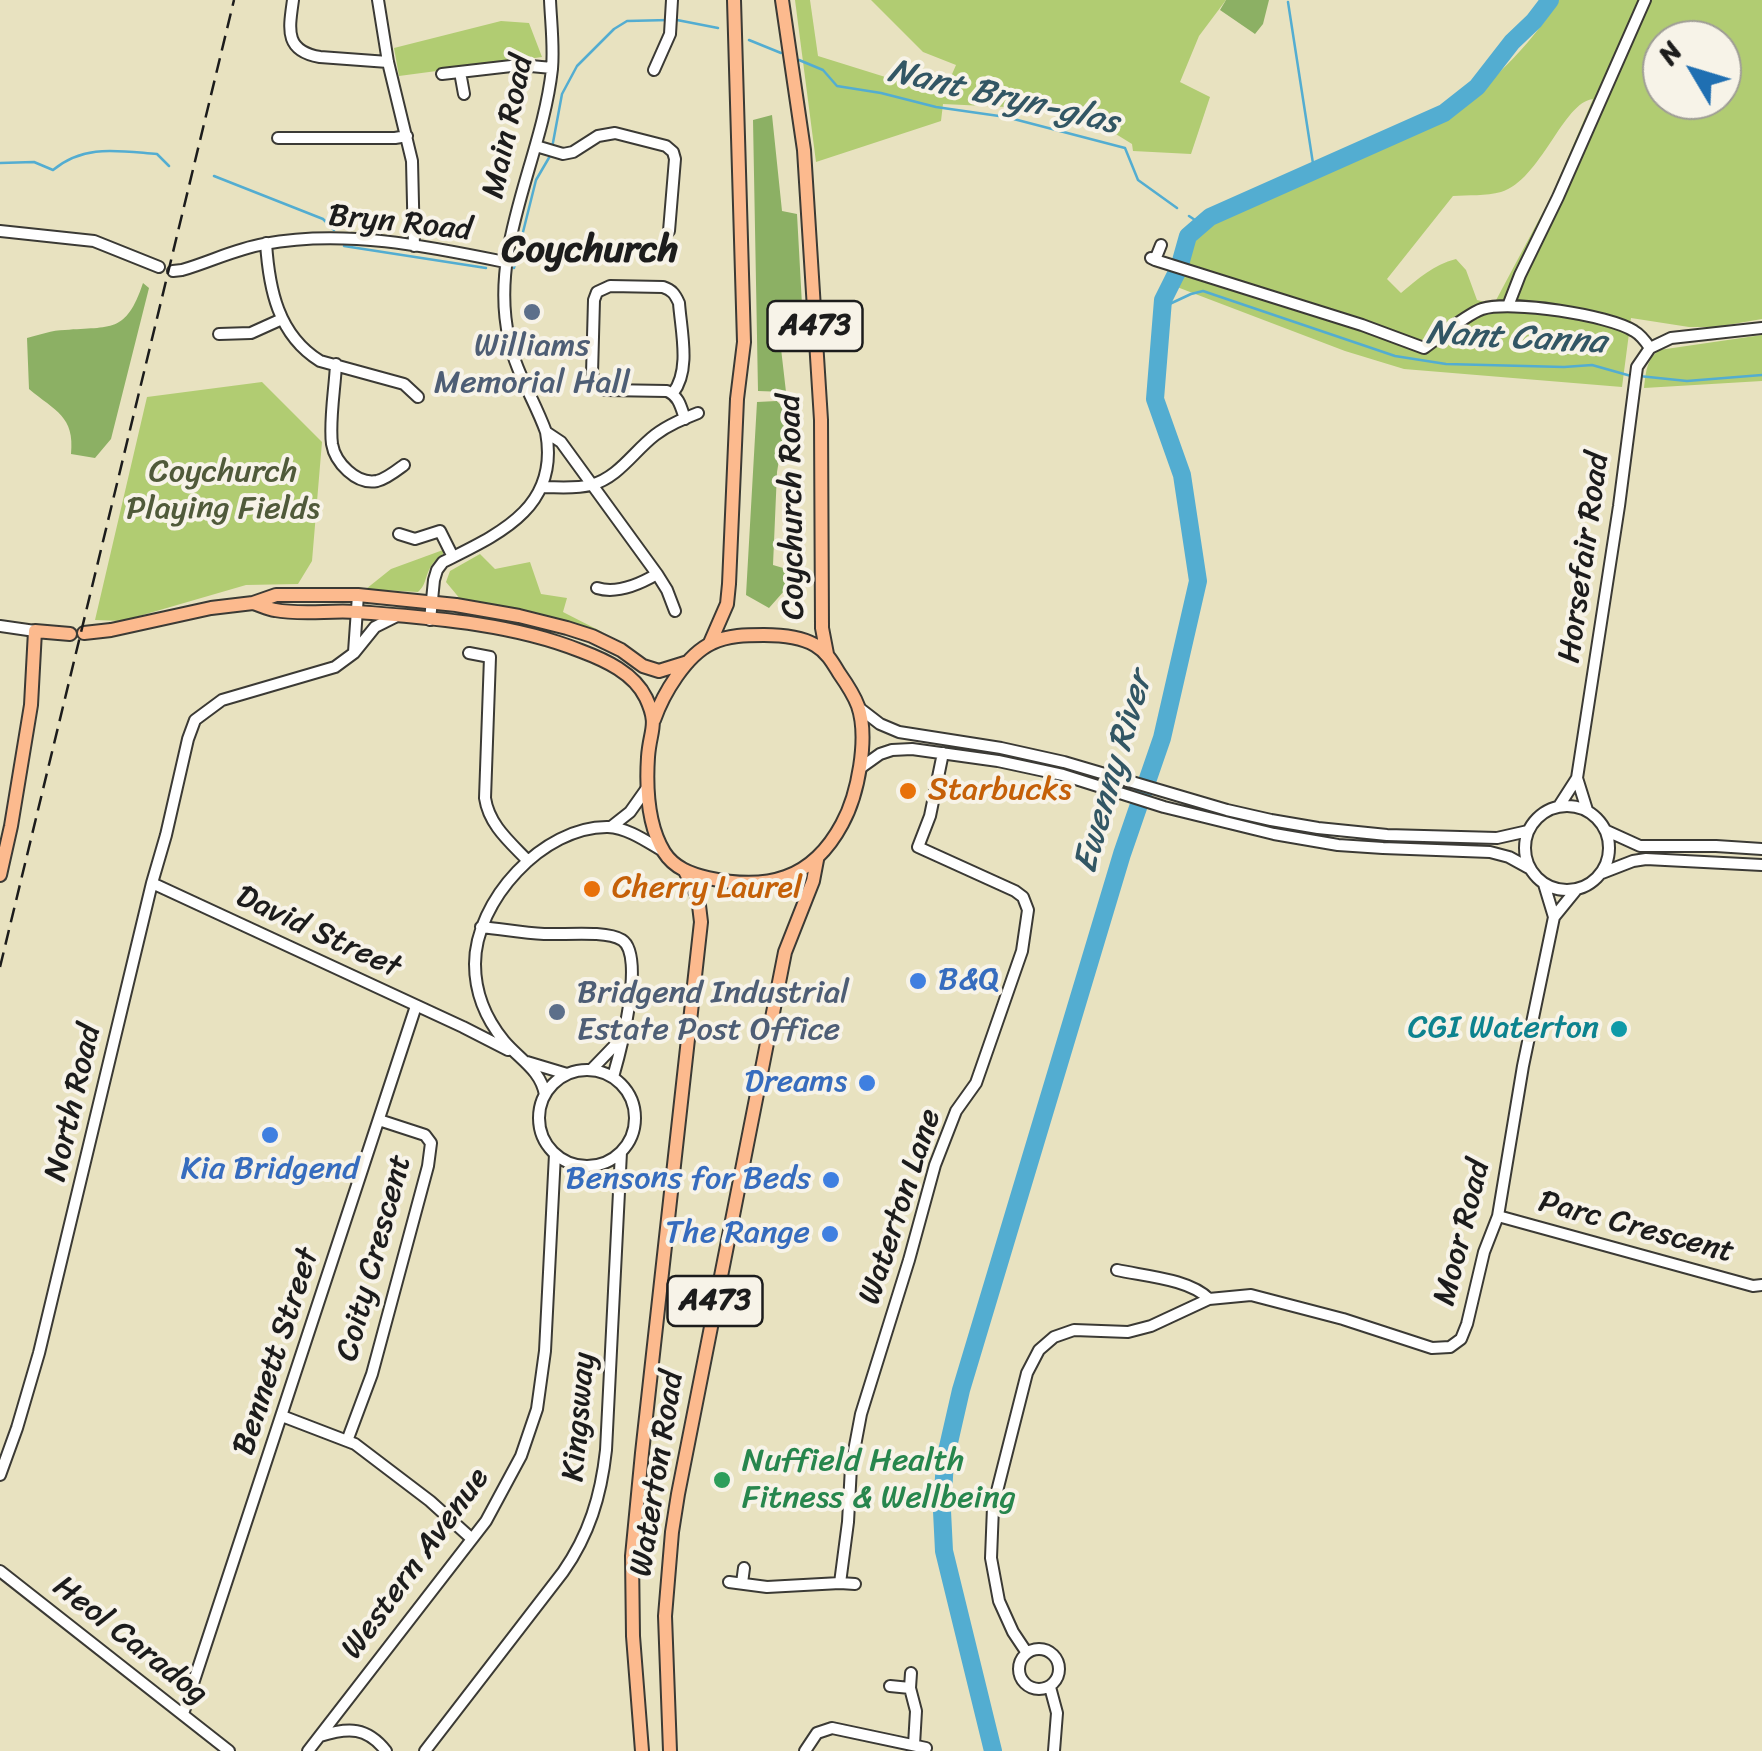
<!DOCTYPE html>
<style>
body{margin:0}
#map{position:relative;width:1762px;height:1751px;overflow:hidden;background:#e8e2c0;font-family:Sriracha,sans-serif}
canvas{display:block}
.north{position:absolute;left:1642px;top:20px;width:100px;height:100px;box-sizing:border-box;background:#f7f3e8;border:2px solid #9f9d96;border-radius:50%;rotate:308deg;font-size:28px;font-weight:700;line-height:40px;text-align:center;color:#1c1c1c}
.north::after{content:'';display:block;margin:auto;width:35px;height:45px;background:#1f6fb2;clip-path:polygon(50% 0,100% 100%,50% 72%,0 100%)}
</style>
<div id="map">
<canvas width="1762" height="1751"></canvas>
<div class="north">N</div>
</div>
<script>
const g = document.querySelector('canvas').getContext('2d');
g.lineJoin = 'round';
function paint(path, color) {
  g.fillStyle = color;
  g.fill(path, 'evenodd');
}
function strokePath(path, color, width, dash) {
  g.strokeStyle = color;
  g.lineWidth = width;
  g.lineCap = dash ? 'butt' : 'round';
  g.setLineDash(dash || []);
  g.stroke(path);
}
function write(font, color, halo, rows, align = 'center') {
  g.font = font + ' Sriracha,sans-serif';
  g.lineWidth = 8;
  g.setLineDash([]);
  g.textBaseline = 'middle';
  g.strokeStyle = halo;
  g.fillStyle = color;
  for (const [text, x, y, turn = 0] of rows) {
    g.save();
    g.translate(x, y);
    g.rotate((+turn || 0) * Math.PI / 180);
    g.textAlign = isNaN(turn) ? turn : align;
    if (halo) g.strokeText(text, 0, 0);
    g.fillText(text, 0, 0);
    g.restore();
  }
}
paint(new Path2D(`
 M795,0H810L818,56L943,95L956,65L923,52L871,0H1226L1199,36L1180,82L1210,97L1191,154L1133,151L1132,144L1085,115L1049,109L943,104L941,121L816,162Z
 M1558,0H1762V319L1716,327H1689L1631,318L1622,387L1404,369L1345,351L1177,287L1196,234L1218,218L1440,123C1481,92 1533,45 1558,0ZM1662,40H1722V100H1662ZM1593,99L1551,197L1494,304L1477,300L1466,270L1456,259C1433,265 1419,278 1401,293L1387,279L1453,196C1468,195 1486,196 1501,192C1541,180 1563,102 1593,99Z
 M501,21L529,23L542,57L399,76L394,48Z
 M1762,335V381L1644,388C1646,373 1646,360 1659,350Z
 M262,382L322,442L312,561L298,584L246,585L122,621L95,620L147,397Z
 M443,550V554C422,569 430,582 418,592L366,589L391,569Z
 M480,554L495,569L530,562L541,594L567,598L563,612L602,632L601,634L461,600L446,582L450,571Z`), '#b1cc72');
paint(new Path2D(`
 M1226,0H1269L1263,24L1255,34L1220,10Z
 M772,115L782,211L797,214L803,323L779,331L786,392L758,391L753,120Z
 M143,283L149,288L111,439L95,458L71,454C75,416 55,411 29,389L27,338C39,335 52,330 65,330C111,326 126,334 143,283Z
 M777,401L787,412L777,472L773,565L800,573L769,608L746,595L757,402Z`), '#8cb064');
strokePath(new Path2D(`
 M1288,2L1314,170
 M677,20L718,28
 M749,40L781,53
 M799,60L823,70L837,86L881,93L936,107L1006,117L1125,148L1138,180L1177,208
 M552,148L562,94L577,66L614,29L627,21L669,20
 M0,163L34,162L53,170C84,144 118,151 157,154L169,166
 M214,176L323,219L334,230
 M1189,216L1201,224
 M344,246L486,268
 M514,268L536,180L550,156
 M1161,308L1191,294L1203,291L1395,356L1446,364L1564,367L1592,365L1631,376
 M1639,376L1687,381L1762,375`), '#53add1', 2.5);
strokePath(new Path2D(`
 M993,1751L944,1551L942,1511L945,1460L961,1390L1122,854L1162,738L1198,581L1182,475L1155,399L1163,300L1179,268L1188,236L1210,217L1444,113L1477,87L1512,42L1534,21L1550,0`), '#53add1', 18);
const minor = new Path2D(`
 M293,0C289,29 284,51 320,57L388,62
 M378,0L388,62L412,161L414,246
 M654,70L670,34L672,0
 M460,72L464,94
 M442,74L520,65L552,68
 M278,138H395L407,136
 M536,146L563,154L573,152L598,136L615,133L666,146L673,152L675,159L669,231
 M0,231L94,241L159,267
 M266,243C269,289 278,335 320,361L404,384L418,397
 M1151,258L1155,260L1161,245
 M1155,260L1362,325L1424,348C1438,338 1467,314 1482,309C1511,300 1609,315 1634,331C1641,335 1646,342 1650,348
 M173,271L182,270C210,262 235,249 264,244C344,229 427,246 505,262
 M1508,306L1520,275L1558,197L1645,0
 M219,334L251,333L282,319
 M336,364C335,388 329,421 332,444C335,462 356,485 377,481C386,479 396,471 404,465
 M673,393C691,370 681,331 679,303C675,294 672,290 663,287L610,286L597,292L594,300L592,374L595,381L605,390L667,391C679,396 681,407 685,419
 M546,432L561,442L657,574L667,590L675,611
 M542,487C558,487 575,489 591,485C619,477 633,452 655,435C668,425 683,419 698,413
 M399,534L415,539L440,531L453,557
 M597,588C616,594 640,584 657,574
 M430,620L434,580L437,570L443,562C499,534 560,508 546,432C535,401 515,371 509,339C488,247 542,160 552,69C554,46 551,23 550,0
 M0,626L35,631
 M354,652L358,595
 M469,653L490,657L485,798C489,825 510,842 528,861
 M858,707L880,724L899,732L1001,748L1064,762L1227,810L1271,820L1318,828L1387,835L1497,838L1528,831
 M859,769L880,754L892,750L912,749L998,761L1063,775L1164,807L1274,834L1338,845L1383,848L1490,852L1509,857L1529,868
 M1577,778L1587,810
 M1525 848a42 42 0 1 1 84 0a42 42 0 1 1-84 0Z
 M1559,806L1577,778L1619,506L1637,367L1650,348L1671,338L1762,328
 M611,827L630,812L647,788
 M1607,831L1640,846H1716L1762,849
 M1602,873L1633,861L1646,859L1762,865
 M152,883L463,1027L508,1050
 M1544,884L1554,917
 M481,927C502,929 523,933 544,934C564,935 606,930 622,940C646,955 620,1053 613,1077
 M527,1062L567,1074
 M591,1070L621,1039
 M539 1118a48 48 0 1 1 96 0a48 48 0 1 1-96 0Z
 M545,1095C541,1070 519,1059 504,1041C486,1019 475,992 475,964C475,901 543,826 608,827C628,828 646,841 663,851
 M1498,1216L1753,1286L1762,1285
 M1117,1270C1144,1276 1190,1279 1209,1299
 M282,1416L355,1444L430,1501L472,1539
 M347,1441L372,1374L428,1166L431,1143L425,1135L379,1120
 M0,1475L17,1428L39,1353L152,883L166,835L188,739L195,720L222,700L335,667L354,653L375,627L395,617
 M0,1571L229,1751
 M729,1582L767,1587L840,1583L855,1584
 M742,1583L744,1568
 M840,1583L848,1522L851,1467L861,1414L909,1260L935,1165L956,1111L976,1083L1022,951L1028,910L1023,897L1015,891L918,847L930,816L943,753
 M1019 1669a20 20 0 1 1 40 0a20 20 0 1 1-40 0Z
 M1027,1653L1013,1632L999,1601L991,1558L993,1507L1027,1373L1039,1350L1054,1337L1074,1330L1128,1332L1151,1326L1209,1299L1251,1295L1343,1319L1432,1348L1450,1347L1461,1339L1467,1324L1484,1252L1498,1216L1523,1066L1554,917L1576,890
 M911,1673L910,1688L916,1711L914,1745
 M890,1686L910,1688
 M1050,1687L1057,1713L1054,1751
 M183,1714L416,1006
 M320,1736C349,1727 367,1727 386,1751
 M308,1751L486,1521L521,1456L537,1409L545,1351L555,1154
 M425,1751L563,1572C589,1535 601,1496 606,1450L621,1152
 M805,1751L817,1733L832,1728L926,1748`);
const major = new Path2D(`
 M782,0L804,150L821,420L822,628L827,654
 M253,603C260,605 268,609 275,610C301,615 331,610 358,612C431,618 511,623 581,651C605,660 634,673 646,698C659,726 650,729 648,757C646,788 647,824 664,852C674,868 691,874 708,878C767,891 812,880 842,824C858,795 869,738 858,706C854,695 846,683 839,673C833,663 827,652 815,645C801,637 780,635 764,635C747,635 728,635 712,643C686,655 663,694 654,720
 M84,633L111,630L211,608L253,603L276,595H358L456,605L519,616L567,628L592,636L621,650L643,666L659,671L688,662
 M710,643L727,604L729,584L737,399L744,342L734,0
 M0,875L11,826L31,705L35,631L70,634
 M642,1751L633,1636L632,1556L642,1453L701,922L698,897L685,871
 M670,1751L665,1616L672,1532L678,1494L785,952L813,881L817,860`);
strokePath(minor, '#3b3a35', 14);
strokePath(major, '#3b3a35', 16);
strokePath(minor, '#fff', 10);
strokePath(major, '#fcba8e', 12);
strokePath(new Path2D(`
 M0,967L234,0`), '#1c1c1c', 2.5, [15, 8]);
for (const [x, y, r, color] of [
 [532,312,10,"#5c6f8a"],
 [908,791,10,"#e8710a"],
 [592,889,10,"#e8710a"],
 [918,981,10,"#3f7fe0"],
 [557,1012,10,"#5c6f8a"],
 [1619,1029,10,"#0f9aa8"],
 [867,1083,10,"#3f7fe0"],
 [270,1135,10,"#3f7fe0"],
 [831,1180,10,"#3f7fe0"],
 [830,1234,10,"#3f7fe0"],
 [722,1480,10,"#2e9e5b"]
]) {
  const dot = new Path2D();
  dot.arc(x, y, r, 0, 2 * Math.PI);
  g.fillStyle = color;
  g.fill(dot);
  strokePath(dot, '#f7f3e8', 4);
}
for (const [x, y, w] of [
 [815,326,95],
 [715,1301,95]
]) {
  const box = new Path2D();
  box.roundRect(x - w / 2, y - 25, w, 50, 8);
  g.fillStyle = '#f7f3e8';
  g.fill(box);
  strokePath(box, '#1c1c1c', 2.5);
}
write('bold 30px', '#1c1c1c', null, [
 ["A473",815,326],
 ["A473",715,1301]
]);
write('32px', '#1c1c1c', '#f7f3e8', [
 ["Main Road",509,127,-78],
 ["Bryn Road",400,224,6],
 ["Coychurch Road",793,507,-91],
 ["Horsefair Road",1585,558,-82],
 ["David Street",318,933,25],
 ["North Road",74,1103,-77],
 ["Waterton Lane",901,1207,-72],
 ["Parc Crescent",1636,1228,15],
 ["Moor Road",1463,1233,-76],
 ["Coity Crescent",375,1258,-75],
 ["Bennett Street",277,1352,-72],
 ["Kingsway",580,1417,-85],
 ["Waterton Road",658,1474,-81],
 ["Western Avenue",416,1564,-54],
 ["Heol Caradog",130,1641,38]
]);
write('32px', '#4e5e75', '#f7f3e8', [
 ["Williams",532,347],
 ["Memorial Hall",532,384],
 ["Bridgend Industrial",577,994,"left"],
 ["Estate Post Office",577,1031,"left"]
]);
write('32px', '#505a3a', '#f7f3e8', [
 ["Coychurch",223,473],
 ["Playing Fields",223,510]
]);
write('32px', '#c56008', '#f7f3e8', [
 ["Starbucks",928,791],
 ["Cherry Laurel",612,889]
], 'left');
write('32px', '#366cbe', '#f7f3e8', [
 ["B&Q",938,981,"left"],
 ["Dreams",847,1083],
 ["Kia Bridgend",270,1170,"center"],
 ["Bensons for Beds",811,1180],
 ["The Range",810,1234]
], 'right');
write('32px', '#0d838f', '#f7f3e8', [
 ["CGI Waterton",1599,1029]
], 'right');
write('32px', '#27864d', '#f7f3e8', [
 ["Nuffield Health",742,1462],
 ["Fitness & Wellbeing",742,1499]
], 'left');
write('italic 35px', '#325664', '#f7f3e8', [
 ["Nant Bryn-glas",1003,98,13],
 ["Nant Canna",1516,339,3],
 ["Ewenny River",1114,773,-74]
]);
write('bold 38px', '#1c1c1c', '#f7f3e8', [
 ["Coychurch",590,251]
]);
</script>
